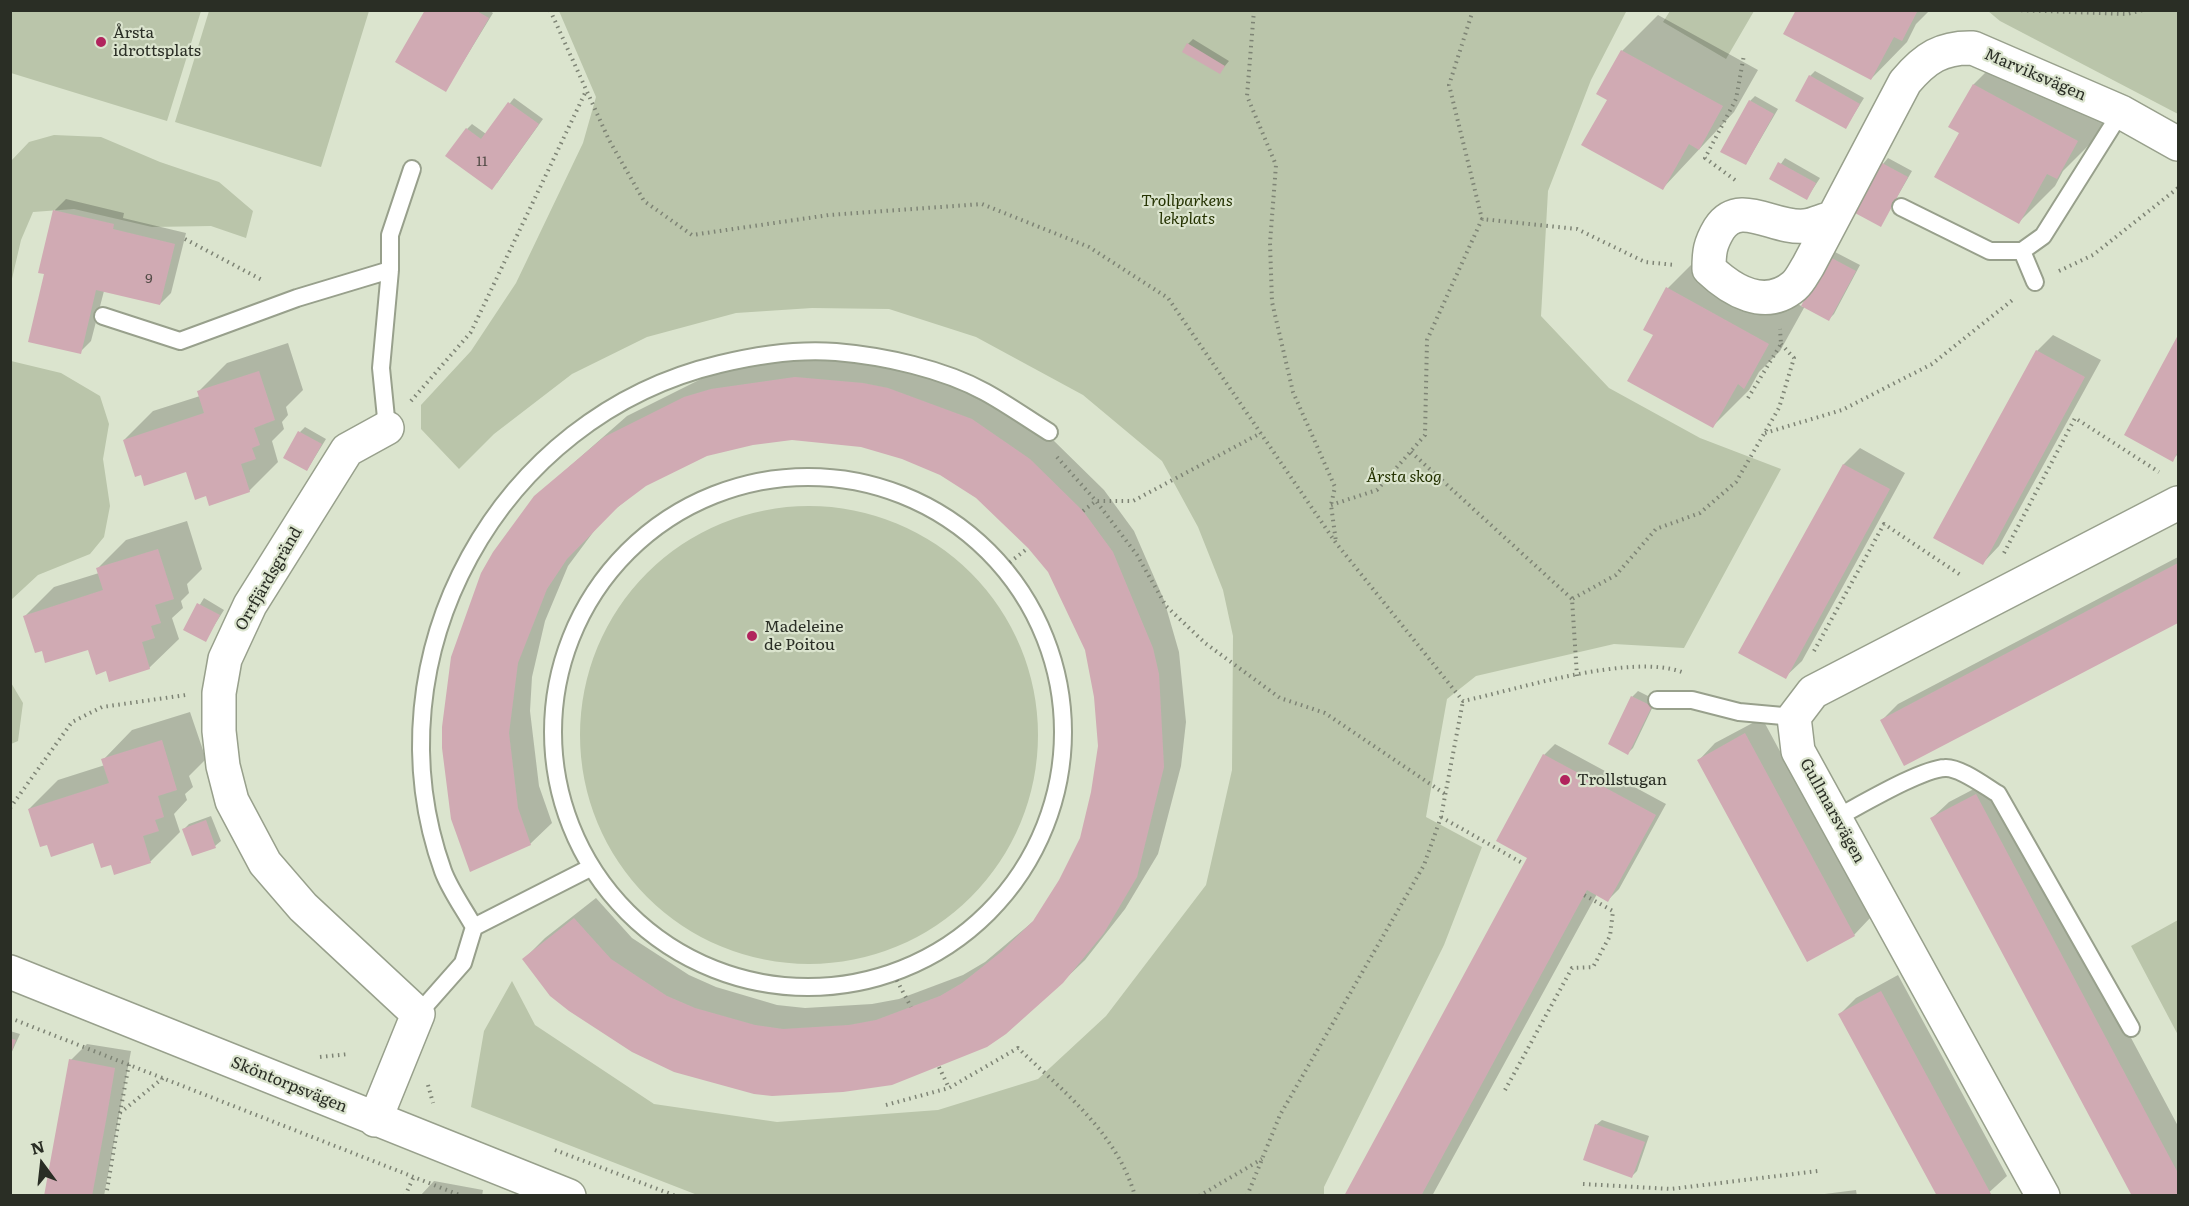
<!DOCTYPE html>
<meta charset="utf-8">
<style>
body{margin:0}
#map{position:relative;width:2189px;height:1206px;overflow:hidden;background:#dbe4ce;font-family:Literata,serif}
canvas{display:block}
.frame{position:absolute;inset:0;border:12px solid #2a2e25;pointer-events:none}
.north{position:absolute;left:12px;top:1134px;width:60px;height:60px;-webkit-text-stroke:4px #dbe4ce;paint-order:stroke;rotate:345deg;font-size:16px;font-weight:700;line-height:24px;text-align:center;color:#2a2e25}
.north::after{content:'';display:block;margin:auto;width:21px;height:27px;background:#2a2e25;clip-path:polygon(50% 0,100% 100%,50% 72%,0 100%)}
</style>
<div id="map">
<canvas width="2189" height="1206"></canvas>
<div class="frame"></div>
<div class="north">N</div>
</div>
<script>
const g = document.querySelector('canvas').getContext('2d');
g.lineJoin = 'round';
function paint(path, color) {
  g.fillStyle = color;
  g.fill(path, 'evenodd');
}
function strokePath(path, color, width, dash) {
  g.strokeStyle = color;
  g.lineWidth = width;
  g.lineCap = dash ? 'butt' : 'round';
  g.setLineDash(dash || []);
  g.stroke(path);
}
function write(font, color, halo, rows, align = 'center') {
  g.font = font + ' Literata,serif';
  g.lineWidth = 4.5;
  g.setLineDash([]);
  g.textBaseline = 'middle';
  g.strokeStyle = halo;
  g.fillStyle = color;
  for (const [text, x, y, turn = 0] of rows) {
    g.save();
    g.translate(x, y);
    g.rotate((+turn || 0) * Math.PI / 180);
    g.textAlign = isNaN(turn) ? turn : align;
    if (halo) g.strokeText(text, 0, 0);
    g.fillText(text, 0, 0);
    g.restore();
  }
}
paint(new Path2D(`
 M1627,10L1591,80L1548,191L1541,316L1609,388L1700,438L1781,469L1684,648L1614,644L1476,676L1447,699L1426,817L1482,847L1444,945L1324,1187V1195L700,1196L471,1107L484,1031L512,981L535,1025L654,1104L777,1122L938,1110L1038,1079L1106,1016L1206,885L1232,770L1233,636L1223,590L1198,527L1162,461L1083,395L976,337L889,309L812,308L736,313L647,337L572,374L494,434L459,469L421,429V405L471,351L516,283L583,143L596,97L559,11Z
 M10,11H201L167,121L11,73Z
 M209,11H369L321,167L175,122Z
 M1670,11L1754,10V11L1726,59L1663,22Z
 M1988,11H2178V114L2000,21Z
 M54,135L101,137L160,162L219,182L253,211L246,238L211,226L152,227L74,209L33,212L21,240L11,283V161L29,142Z
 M11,361L61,373L100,396L109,424L103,459L110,506L104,537L90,554L38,575L11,600Z
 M580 735a229 229 0 1 1 458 0a229 229 0 1 1-458 0Z
 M10,681L23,703L18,741L11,744Z
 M2178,920V1035L2131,946Z`), '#bac5aa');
paint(new Path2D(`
 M427,10H489L493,13L446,90Z
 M1797,10H1930L1916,24L1907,42L1871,79Z
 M1658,15L1758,70L1734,112L1663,188L1609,99L1622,51Z
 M1193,39L1229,61L1219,73L1188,44Z
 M2010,48L2113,105L2093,141L2063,171L2055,186L2019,222L1961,133L1974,84Z
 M1815,71L1864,98L1846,127L1810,76Z
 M1755,96L1778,109L1746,164L1750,101Z
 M514,98L543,119L497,183L467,129L472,124L486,134Z
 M1785,158L1820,178L1807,198L1771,178Z
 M1888,158L1912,171L1881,225L1883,164Z
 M66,199L124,213L123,218L186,233L171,293L160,304L104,291L91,341L80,352L46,273L55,210Z
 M1704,252L1803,307L1835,252L1860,265L1834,314L1829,319L1805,306L1780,351L1759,372L1749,390L1713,426L1655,335L1645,329L1668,288Z
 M2053,335L2101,360L1999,546L1983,563L2037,351Z
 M2178,338V454L2172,460L2126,434Z
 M288,343L303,390L286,407L288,415L282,422L284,429L272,441L278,462L249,491L207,494L187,470L142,474L124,440L153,411L200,396L198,392L227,363Z
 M818,356L885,362L994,399L1051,438L1104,490L1134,531L1164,600L1179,652L1186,722L1181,766L1158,854L1125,909L1085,960L1062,982L892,1084L524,959L545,938L596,898L632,938L689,975L716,987L777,1005L805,1008L872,1004L899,999L963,975L985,962L1036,919L1060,881L1081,839L1093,793L1100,746L1096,697L1087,650L1049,571L1030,547L977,497L941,473L902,457L861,446L792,439L753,444L707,455L645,485L603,519L568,566L545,621L532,677L530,711L539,786L552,823L530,844L471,870L535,497L627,416L707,376L734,368Z
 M305,427L326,439L307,470L300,432Z
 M1860,448L1905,473L1802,661L1785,677L1740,653L1844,464Z
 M187,521L202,569L187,584L189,593L181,601L183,608L172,618L179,639L149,668L107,670L89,648L43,649L25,616L54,587L99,573L97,569L126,540Z
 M2178,557V621L1905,764L1882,720L1898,704Z
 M204,598L224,610L205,640L185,629Z
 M1638,691L1656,700L1633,748L1628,753L1610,744L1632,697Z
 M190,712L206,759L189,776L193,787L185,794L187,800L174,814L180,832L151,861L115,873L112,864L94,841L48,843L29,809L58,780L105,765L103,760L132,730Z
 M1762,718L1870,918L1854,935L1699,760L1715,743Z
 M1555,744L1666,804L1619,889L1608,900L1597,894L1432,1196H1348L1529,857L1544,755Z
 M1993,779L2178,1126V1196H2133L1932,818L1949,802Z
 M211,816L221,841L215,846L184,829L189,824Z
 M1898,975L2007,1176L1985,1196L1840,1014L1856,998Z
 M10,1031L20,1034L10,1056Z
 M87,1044L131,1051L104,1196H46L71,1060Z
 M1602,1120L1649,1136L1637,1171L1632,1176L1596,1125Z
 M434,1181L483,1190L482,1196H420Z
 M1856,1190L1857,1196H1809Z`), '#0003');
paint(new Path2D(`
 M425,10H475L489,18L446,92L395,62Z
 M1796,10H1918L1902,41L1894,37L1871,80L1783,34Z
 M1187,43L1225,66L1220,74L1182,52Z
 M1621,50L1723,106L1699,150L1689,144L1663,190L1581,145L1607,100L1596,94Z
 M1809,75L1860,104L1846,129L1795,101Z
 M1973,84L2078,141L2057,179L2047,174L2019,224L1934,177L1959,133L1948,127Z
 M1749,100L1774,114L1746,165L1720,152Z
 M508,102L539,124L492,190L445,156L466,128L481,139Z
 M1778,162L1816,183L1807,200L1769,179Z
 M1882,163L1908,177L1881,227L1855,213Z
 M53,210L114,224L113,229L175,244L160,305L96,290L81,354L28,342L44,274L38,273Z
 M1828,256L1856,271L1829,321L1801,306Z
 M1666,287L1769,344L1744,389L1738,384L1713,428L1627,381L1653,335L1643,330Z
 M2178,335V451L2173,462L2124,435Z
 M2036,350L2085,377L1983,565L1933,538Z
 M259,371L275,420L254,428L260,445L252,448L256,459L241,464L250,492L209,506L206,496L195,500L186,472L144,486L141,475L135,477L123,440L204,413L197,391Z
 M795,377L863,383L888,388L972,419L1030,459L1083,511L1113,552L1153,648L1159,674L1164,767L1137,877L1104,933L1063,983L1006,1034L987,1047L892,1085L843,1092L772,1096L754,1094L674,1072L632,1052L569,1011L550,996L522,959L574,918L611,959L667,996L695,1008L755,1025L783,1029L849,1025L876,1020L940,996L962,983L1001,952L1033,921L1059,880L1080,838L1091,792L1098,746L1094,697L1085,650L1048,572L1028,548L976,498L940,475L902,459L861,447L792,440L753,445L707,456L646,486L618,507L567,559L547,589L518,663L509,733L518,808L531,845L470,872L451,819L442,748V727L451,657L481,573L493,552L534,496L604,437L684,397L711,389Z
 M298,431L322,444L307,471L283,458Z
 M1843,464L1890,489L1786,679L1738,653Z
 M158,549L174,599L155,605L161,623L151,626L155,638L142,642L150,669L109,682L106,671L96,675L88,650L45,663L42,651L35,653L23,616L103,590L96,568Z
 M2178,563V623L1904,766L1880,720Z
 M197,603L220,615L206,642L183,630Z
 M1631,696L1652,706L1628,755L1608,744Z
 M1745,733L1855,936L1807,962L1697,760Z
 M162,740L177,790L158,796L164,817L155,820L159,831L143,836L151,863L114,875L111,865L101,868L93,843L51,857L47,845L40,847L28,809L109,783L101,759Z
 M1543,754L1656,815L1608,902L1587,890L1421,1196H1344L1527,858L1496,841Z
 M1976,794L2178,1173V1196H2132L1930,818Z
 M206,820L216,848L192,856L182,829Z
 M1881,991L1991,1194L1988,1196H1937L1838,1014Z
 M10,1038L16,1040L11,1053H10Z
 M69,1059L115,1068L107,1115L92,1196H44Z
 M1595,1124L1645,1142L1632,1178L1583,1160Z`), '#d0aab3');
const service = new Path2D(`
 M1901,207L1990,251H2022L2043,236L2121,112
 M2022,251L2035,282
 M103,316L180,341L297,298L390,270
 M387,428L381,368L390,270V235L412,169
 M553 732a255 255 0 1 1 510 0a255 255 0 1 1-510 0Z
 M1657,700H1692L1739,712L1794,717
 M1836,818C1861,805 1921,769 1945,768C1960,767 1986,787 1998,794L2131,1028
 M474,927C464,909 450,890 443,871C366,656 499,416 720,364C757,355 798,349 836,352C884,356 943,369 985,392C1007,404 1028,419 1049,432
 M418,1014L463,963L474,927L588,869`);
const minor = new Path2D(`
 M1832,218C1823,220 1814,225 1805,226C1775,230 1739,197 1719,229C1710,244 1709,252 1709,269C1731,290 1765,311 1794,286C1800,281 1804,272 1808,266L1905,82C1925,58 1942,47 1973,48L2121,112L2178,144
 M10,972L569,1196
 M375,1120L418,1014L303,907L265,863L232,801L223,766L219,731V693L225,659L250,605L347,450L387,428
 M2043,1196L1798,751L1794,717L1813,692L2178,503`);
strokePath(service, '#98a08c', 20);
strokePath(minor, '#98a08c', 36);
strokePath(new Path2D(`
 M550,10L609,140L644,201L692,235L829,215L982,204L1089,247L1168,298L1336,543L1463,701C1519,689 1630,653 1682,672
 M1254,10L1247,96L1276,165L1270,243L1272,302L1293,392L1335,487L1331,505L1336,542
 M1473,10L1449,85L1482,219
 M2015,10L2127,14L2143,10
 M1735,180L1705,158L1736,99L1744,55
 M185,239L264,281
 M2059,271L2093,255L2178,188
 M1748,398L1781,344L1780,329
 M411,401L471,332L586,91
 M1765,433L1842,410L1932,364L2015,298
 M1411,452L1572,599
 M1057,457L1096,501L1137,555L1166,606L1205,643L1280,698L1325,713L1445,794
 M1331,505L1377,490L1425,435L1427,340L1482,219L1577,229L1645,262L1675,265
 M1083,511L1096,501H1133L1261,433
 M2004,553L2075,418L2159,472
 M1005,566L1028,548
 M1814,651L1884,524L1962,576
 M1577,676L1572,599L1616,575L1656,529L1700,513L1736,482L1779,408L1794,358L1781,344
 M10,808L72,722L102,707L186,695
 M1441,817L1524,864
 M894,975L911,1007
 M10,1018L462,1196
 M320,1057L349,1054
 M939,1067L949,1088
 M428,1085L433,1103
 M1505,1090L1572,968L1593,967L1610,936L1613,911L1584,895
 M886,1105L949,1088L1018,1048C1063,1091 1117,1133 1135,1196
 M120,1113L129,1064
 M555,1150L676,1196
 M1583,1184L1671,1189L1818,1171
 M106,1196L120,1113L163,1078
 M405,1196L414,1176
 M1199,1196L1262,1159
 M1247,1196L1280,1115L1424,865L1441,817L1463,701`), '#7e8475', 4, [1.5, 4.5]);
strokePath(service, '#fff', 16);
strokePath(minor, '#fff', 33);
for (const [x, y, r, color] of [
 [101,42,6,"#b1245d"],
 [752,636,6,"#b1245d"],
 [1565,780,6,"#b1245d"]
]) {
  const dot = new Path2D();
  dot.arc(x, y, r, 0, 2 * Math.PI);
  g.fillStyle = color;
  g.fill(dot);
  strokePath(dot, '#dbe4ce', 2);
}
write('14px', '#544d48', null, [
 ["11",482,162],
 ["9",149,279]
]);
write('16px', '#2a2e25', '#dbe4ce', [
 ["Årsta",113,33],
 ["idrottsplats",113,51],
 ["Madeleine",764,627],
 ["de Poitou",764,645],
 ["Trollstugan",1577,780]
], 'left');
write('16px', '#2a2e25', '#dbe4ce', [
 ["Marviksvägen",2035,75,23],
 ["Orrfjärdsgränd",269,579,-60],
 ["Gullmarsvägen",1832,811,61],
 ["Sköntorpsvägen",289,1085,22]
]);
write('italic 16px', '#243200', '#dbe4ce', [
 ["Trollparkens",1187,201],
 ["lekplats",1187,219],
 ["Årsta skog",1404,477]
]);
</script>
